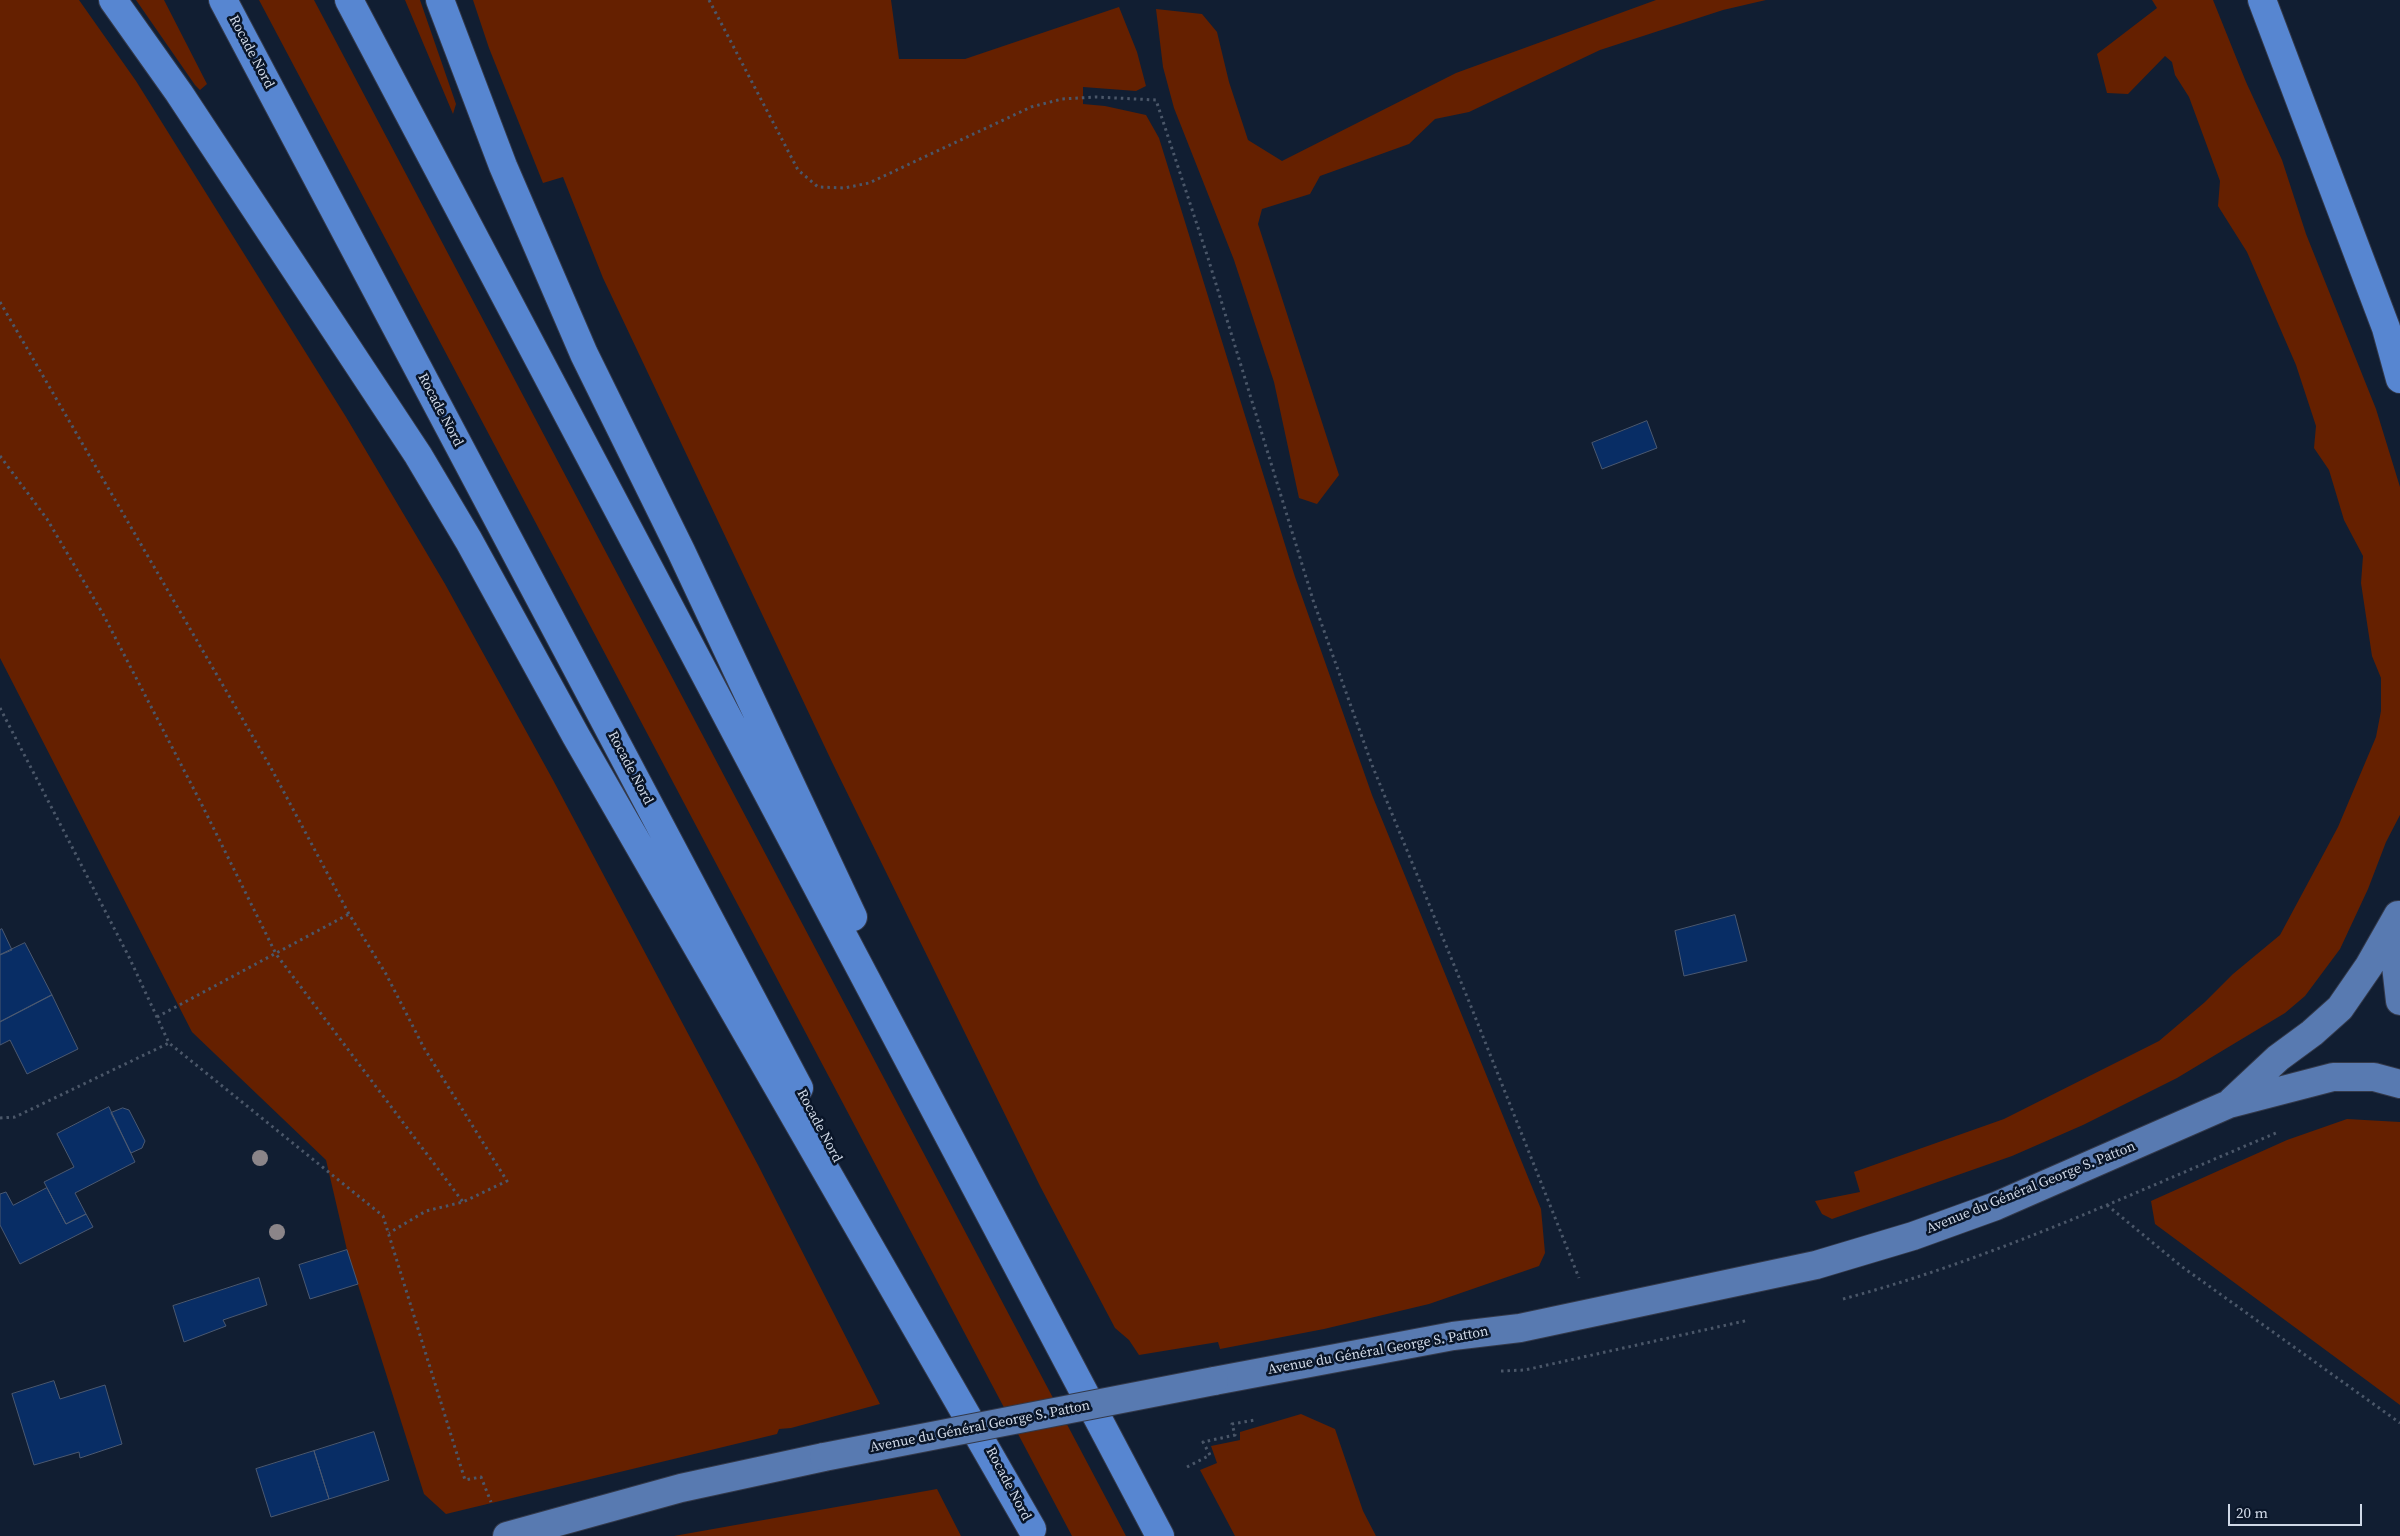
<!DOCTYPE html>
<meta charset="utf-8">
<style>
body{margin:0}
#map{position:relative;width:2400px;height:1536px;overflow:hidden;background:#111e32;font-family:"Source Serif 4",serif}
canvas{display:block}
.scale{position:absolute;left:2228px;top:1504px;width:134px;height:22px;box-sizing:border-box;border:2px solid #d0d9e7;border-top:0;padding-left:6px;font-size:15px;line-height:18px;white-space:nowrap;color:#d0d9e7;-webkit-text-stroke:4px #091528;paint-order:stroke}
</style>
<div id="map">
<canvas width="2400" height="1536"></canvas>
<div class="scale">20 m</div>
</div>
<script>
const g = document.querySelector('canvas').getContext('2d');
g.lineJoin = 'round';
function paint(path, color) {
  g.fillStyle = color;
  g.fill(path, 'evenodd');
}
function strokePath(path, color, width, dash) {
  g.strokeStyle = color;
  g.lineWidth = width;
  g.lineCap = dash ? 'butt' : 'round';
  g.setLineDash(dash || []);
  g.stroke(path);
}
function write(font, color, halo, rows, align = 'center') {
  g.font = font + ' "Source Serif 4",serif';
  g.lineWidth = 5;
  g.setLineDash([]);
  g.textBaseline = 'middle';
  g.strokeStyle = halo;
  g.fillStyle = color;
  for (const [text, x, y, turn = 0] of rows) {
    g.save();
    g.translate(x, y);
    g.rotate((+turn || 0) * Math.PI / 180);
    g.textAlign = isNaN(turn) ? turn : align;
    if (halo) g.strokeText(text, 0, 0);
    g.fillText(text, 0, 0);
    g.restore();
  }
}
paint(new Path2D(`
 M0,0H79L136,81L346,417L445,584L553,780L758,1165L880,1404L791,1428L779,1429L777,1434L446,1514L424,1494L347,1250L326,1160L192,1032L0,658Z
 M136,0H164L207,84L200,90L195,85Z
 M259,0H314L1126,1536H1072Z
 M405,0H420L456,104L453,114Z
 M473,0H891L899,59H965L1119,7L1137,52L1146,86L1136,91L1083,87V104L1105,106L1146,115L1159,138L1295,577L1372,795L1541,1209L1545,1253L1539,1266L1429,1304L1324,1329L1220,1349L1218,1342L1139,1355L1129,1340L1115,1328L1040,1186L832,762L603,278L563,177L543,183L489,48Z
 M1656,0H1766L1723,10L1600,50L1469,112L1435,119L1409,144L1320,176L1310,194L1262,209L1258,224L1339,475L1317,504L1299,498L1274,382L1234,260L1174,108L1163,67L1156,9L1202,14L1217,32L1229,82L1248,140L1282,161L1456,73Z
 M2152,0H2213L2246,82L2282,160L2306,234L2376,409L2400,487V815L2386,842L2368,889L2340,949L2305,996L2285,1013L2177,1078L2083,1125L2012,1156L1832,1219L1822,1214L1815,1201L1860,1192L1854,1172L2004,1119L2159,1041L2205,1002L2233,974L2280,935L2338,827L2376,737L2381,711V678L2372,656L2361,583L2363,556L2344,520L2329,470L2314,448L2316,426L2296,365L2247,252L2218,206L2220,181L2189,97L2175,75L2172,62L2165,56L2128,94L2107,93L2097,54L2157,8Z
 M2347,1119L2400,1122V1405L2155,1224L2151,1201L2287,1140Z
 M1301,1414L1335,1429L1363,1511L1376,1536H1235L1200,1470L1217,1463L1211,1446L1240,1440V1432Z
 M937,1489L961,1536H674Z`), '#652000');
const building = new Path2D(`
 M1647,421L1657,448L1602,469L1592,443Z
 M1735,915L1747,961L1684,976L1675,931Z
 M2,929L12,950L0,955V930Z
 M25,943L52,995L0,1022V955Z
 M52,995L78,1049L27,1074L10,1040L0,1045V1022Z
 M109,1107L135,1162L75,1193L86,1214L66,1224L44,1182L74,1167L57,1134Z
 M123,1108L129,1110L145,1141L142,1148L131,1153L111,1113Z
 M47,1188L66,1224L86,1214L93,1227L20,1264L0,1225V1194L6,1192L13,1205Z
 M347,1250L358,1284L310,1299L299,1265Z
 M259,1278L267,1305L223,1320L226,1326L184,1342L173,1306Z
 M54,1381L60,1399L105,1385L122,1444L80,1458L79,1452L34,1465L12,1394Z
 M374,1432L389,1480L329,1499L314,1451Z
 M314,1451L329,1499L271,1517L256,1469Z`);
paint(building, '#082d65');
strokePath(building, '#4b5971', 1);
const primary = new Path2D(`
 M2397,923L2395,957L2400,1001
 M2232,1101L2278,1058L2312,1033L2340,1008L2369,966L2398,915
 M1214,1381L1453,1336L1520,1328L1816,1265L1913,1236L1996,1206L2229,1104L2333,1077H2374L2400,1084
 M507,1536L681,1488L824,1457`);
const highway = new Path2D(`
 M113,0L179,93L418,455L469,541L576,736L1032,1529
 M223,0L799,1088
 M349,0L1160,1536
 M440,0L503,166L584,354L681,551L853,917
 M2262,0L2386,328L2400,379`);
strokePath(primary, '#33394a', 30);
strokePath(highway, '#33394a', 30);
strokePath(new Path2D(`
 M709,0L798,170L818,187L844,188L869,183L1031,107L1062,99L1096,97L1156,100L1208,258L1313,600L1372,765L1470,1004L1579,1278
 M0,302L271,768L349,914L386,974L424,1048L507,1181L463,1202L426,1211L389,1233
 M0,456L47,519L103,614L202,805L276,954L463,1202
 M0,708L129,957L169,1043L383,1216L465,1480L481,1477L491,1502
 M157,1017L349,914
 M0,1118L15,1117L169,1043
 M2107,1205L2181,1266L2400,1423
 M1843,1299C1993,1259 2133,1193 2276,1133
 M1501,1371L1525,1370L1749,1320
 M1187,1467L1210,1455L1203,1442L1235,1435L1232,1424L1255,1420`), '#4b5769', 3, [2.5, 4]);
strokePath(primary, '#587ab1', 28);
strokePath(highway, '#5786d1', 28);
const primaryBridge = new Path2D(`
 M824,1457L1214,1381`);
strokePath(primaryBridge, '#33394a', 30, []);
strokePath(primaryBridge, '#587ab1', 28);
g.fillStyle = '#8b8589';
for (const [x, y] of [
 [260,1158],
 [277,1232]
]) {
  g.beginPath();
  g.arc(x, y, 8, 0, 2 * Math.PI);
  g.fill();
}
write('14px', '#d0d9e7', '#091528', [
 ["Rocade Nord",251,52,62],
 ["Rocade Nord",440,410,62],
 ["Rocade Nord",630,768,62],
 ["Rocade Nord",819,1126,62],
 ["Avenue du Général George S. Patton",2031,1188,-22],
 ["Avenue du Général George S. Patton",1378,1351,-10],
 ["Avenue du Général George S. Patton",980,1427,-11],
 ["Rocade Nord",1008,1484,62]
]);
</script>
